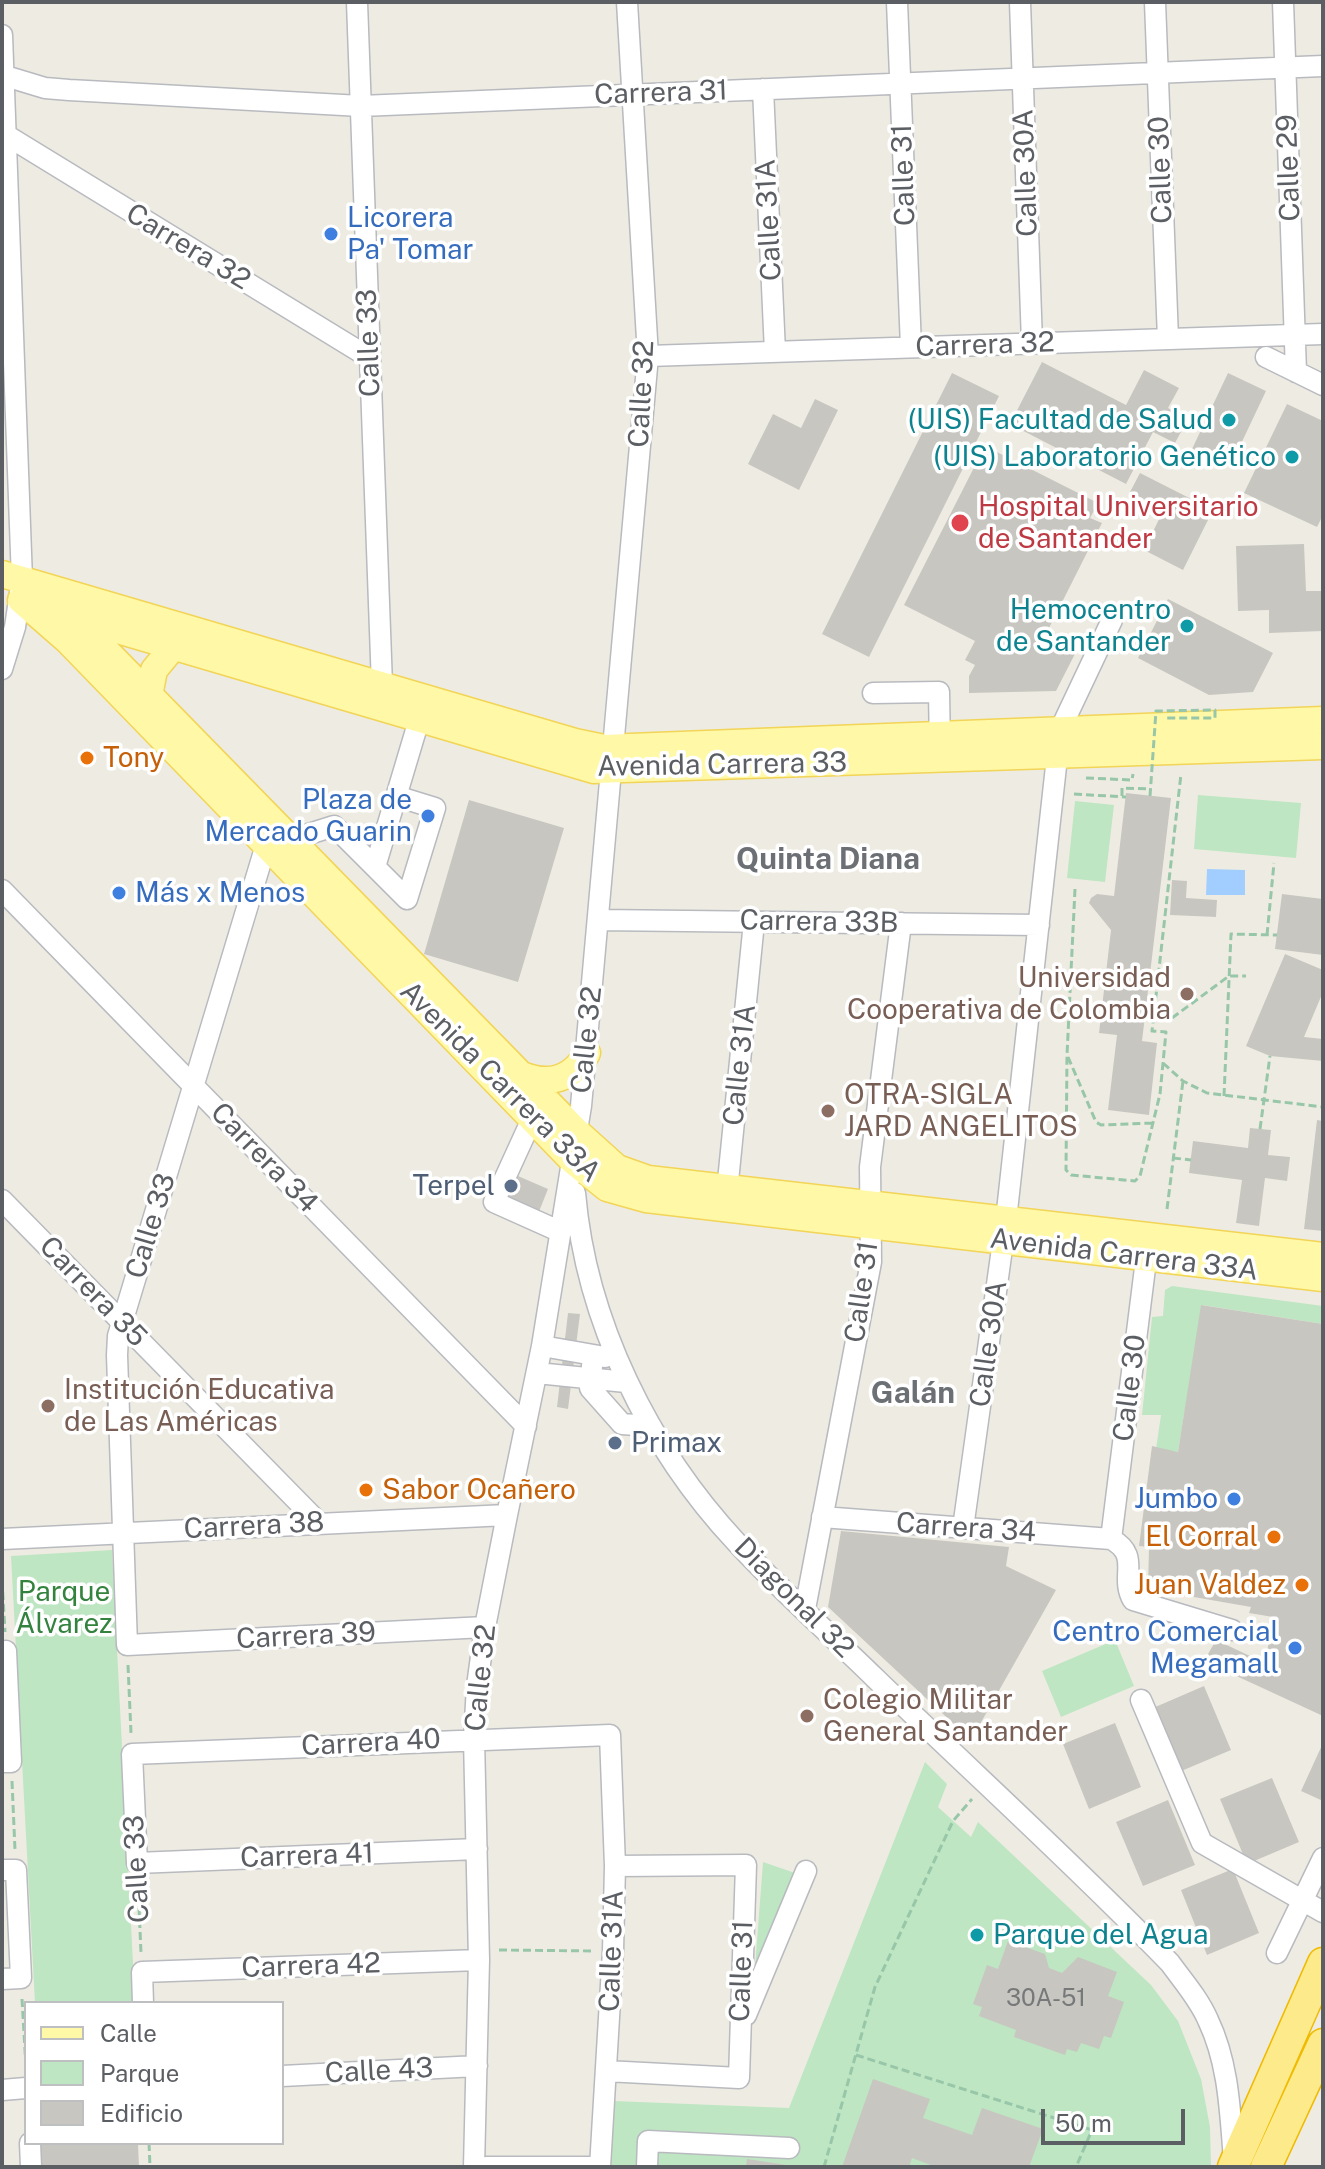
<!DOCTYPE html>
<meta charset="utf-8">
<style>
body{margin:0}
#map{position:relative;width:1325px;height:2169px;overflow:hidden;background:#eeece2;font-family:"Public Sans",sans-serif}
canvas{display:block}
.frame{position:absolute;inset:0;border:4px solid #5b5e63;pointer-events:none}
.legend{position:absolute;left:24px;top:2001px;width:260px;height:144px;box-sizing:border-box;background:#fff;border:2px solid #bdbfc1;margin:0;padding:10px 14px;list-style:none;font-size:24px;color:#5b5e63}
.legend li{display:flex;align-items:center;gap:16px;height:40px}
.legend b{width:40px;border:2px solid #bdbfc1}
.scale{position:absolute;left:1041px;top:2109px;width:144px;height:36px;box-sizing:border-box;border:4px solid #5b5e63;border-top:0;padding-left:10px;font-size:24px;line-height:28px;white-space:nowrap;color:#5b5e63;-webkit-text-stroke:6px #fff;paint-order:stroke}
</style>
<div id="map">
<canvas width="1325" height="2169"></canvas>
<div class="frame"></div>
<ul class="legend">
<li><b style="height:10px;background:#fff8a6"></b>Calle</li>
<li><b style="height:22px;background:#bee6c2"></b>Parque</li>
<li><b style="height:22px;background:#c8c6c0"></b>Edificio</li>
</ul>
<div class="scale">50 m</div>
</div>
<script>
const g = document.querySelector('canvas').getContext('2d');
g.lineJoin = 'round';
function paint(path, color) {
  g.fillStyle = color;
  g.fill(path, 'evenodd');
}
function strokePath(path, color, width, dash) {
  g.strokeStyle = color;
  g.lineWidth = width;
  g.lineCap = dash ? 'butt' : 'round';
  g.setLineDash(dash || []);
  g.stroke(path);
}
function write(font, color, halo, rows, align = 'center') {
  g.font = font + ' "Public Sans",sans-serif';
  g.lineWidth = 7;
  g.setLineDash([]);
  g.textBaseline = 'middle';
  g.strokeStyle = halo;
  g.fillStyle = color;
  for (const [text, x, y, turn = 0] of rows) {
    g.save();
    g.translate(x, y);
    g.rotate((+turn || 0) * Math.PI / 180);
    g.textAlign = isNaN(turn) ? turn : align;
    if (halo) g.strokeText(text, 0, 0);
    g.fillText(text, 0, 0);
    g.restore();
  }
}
paint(new Path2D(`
 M1198,795L1301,803L1296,858L1194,849Z
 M1075,801L1114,805L1105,882L1067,878Z
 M1172,1286L1323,1306V1324L1202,1305L1178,1452L1156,1449L1161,1415H1142L1152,1317L1163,1316L1165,1290Z
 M112,1550L135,2003H35L11,1556Z
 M1115,1640L1134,1686L1061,1717L1042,1671Z
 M925,1762L947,1784L938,1807L971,1837L978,1822L1151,1985L1178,2021L1201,2079L1210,2127L1211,2167H611L614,2101L789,2108Z
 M763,1862L798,1874L754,1980Z`), '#bee6c2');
paint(new Path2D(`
 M1207,869L1245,870V895H1206Z`), '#a1ceff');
paint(new Path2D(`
 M1042,362L1126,405L1144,370L1179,388L1168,408L1188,419L1175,443L1153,432L1126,484L1010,424Z
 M952,373L999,396L869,657L822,634Z
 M1228,373L1266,391L1230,467L1192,449Z
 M815,399L838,410L799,490L748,464L773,414L801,428Z
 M1287,404L1323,421V515L1317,527L1244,493Z
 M985,446L1098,503L1090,518L1102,523L1048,630L1079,646L1056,691L969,693V676L975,665L965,660L975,641L904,605Z
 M1140,473L1213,510L1183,570L1144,550L1164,509L1130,492Z
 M1304,544L1306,591H1323V631L1269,633V610L1238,611L1236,546Z
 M1168,599L1273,653L1253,692L1209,695L1138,658Z
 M1126,793L1171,798L1142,1041L1157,1043L1149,1115L1108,1110L1117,1035L1099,1033L1111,930L1089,903L1091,898L1097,894L1114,896Z
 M469,800L564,828L518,982L424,954Z
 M1172,880L1187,881L1186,898L1217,900L1216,917L1170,915Z
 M1282,894L1323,899V955L1275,949Z
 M1285,954L1323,970V992L1304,1037L1323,1039V1061L1270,1056L1246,1046Z
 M1317,1120L1323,1121V1231L1304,1229Z
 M1250,1128L1271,1130L1268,1155L1290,1157L1287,1181L1265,1178L1259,1226L1236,1223L1242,1180L1189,1173L1193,1141L1248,1148Z
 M511,1173L548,1189L538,1214L500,1198Z
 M1201,1305L1323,1324V1716L1204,1661L1216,1640L1250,1656L1248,1661L1264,1670L1273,1617L1249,1613L1251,1607L1148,1589L1149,1547L1139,1546L1152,1446L1178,1452Z
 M568,1313L580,1314L568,1409L557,1407Z
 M841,1531L1009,1547L1006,1566L1056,1590L971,1740L828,1607Z
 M1204,1686L1231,1750L1179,1772L1153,1708Z
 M1115,1723L1141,1787L1089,1809L1063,1744Z
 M1323,1743V1801L1301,1791Z
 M1272,1778L1299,1842L1247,1864L1220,1799Z
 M1168,1800L1195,1865L1143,1886L1116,1822Z
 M1233,1869L1259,1933L1207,1955L1181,1890Z
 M1008,1941L1045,1954L1049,1968L1062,1973L1078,1957L1117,1972L1108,1996L1124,2002L1111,2038L1104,2036L1099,2049L1081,2043L1077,2052L1067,2049L1065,2055L1014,2037L1016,2030L979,2016L982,2007L973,2004L987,1965L998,1969Z
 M873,2079L930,2099L923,2118L972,2135L982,2108L1043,2129L1029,2167H936L912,2158L909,2167H842Z
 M38,2143H138L139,2167H39Z
 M747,2159L786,2165V2167H746Z`), '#c8c6c0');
const minor = new Path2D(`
 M357,2L382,685
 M897,2L911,347
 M1020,2L1032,343
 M1155,2L1168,339
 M1283,2L1296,372
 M2,35L22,580L15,627L2,669
 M2,75L45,88L69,90L361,106L1323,66
 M763,89L775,352
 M6,135L370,358
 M648,356L1323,334
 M1266,357L1323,385
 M873,693L939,692L940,750
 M290,840L334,826L407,899L435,808L396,796
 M266,845L118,1336L117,1355L127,1645L485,1627
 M375,867L419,720
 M2,890L526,1426
 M598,920L1039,925
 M532,1119L494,1202L561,1232
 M575,1193C586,1321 649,1449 737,1543C780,1590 829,1633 875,1678C973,1773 1075,1865 1170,1963C1183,1981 1199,1999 1208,2020C1229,2064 1230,2112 1234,2160
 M2,1200L318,1522
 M726,1201L754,922
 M542,1346L605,1357
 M593,1355L590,1388L622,1424L651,1426
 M537,1373L626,1382
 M822,1517L1111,1539C1142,1556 1119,1576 1133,1600L1232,1630
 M963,1528L1006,1220L1060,730L1112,620
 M2,1539L507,1515
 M1111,1539L1148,1244
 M805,1609L871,1262L870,1167L901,923
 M2,1652L6,1651L11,1762H2
 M1141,1700L1202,1843L1323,1912
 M477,1849L137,1863L132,1754L610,1735L615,1866L613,1951L600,2167
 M2,1870H16L21,1978L2,1979
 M1277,1953L1323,1858
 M143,2003L142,1972L479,1960
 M746,2015L806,1871
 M606,2071L739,2078L746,1865L615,1866
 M282,2076L477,2066
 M2,2090L26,2088
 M30,2143L31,2167
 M474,2167L479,1960L474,1738L477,1686L485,1627L507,1515L542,1346L581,1106L648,356L627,2
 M486,2167H593
 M647,2167L648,2141L789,2148`);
const major = new Path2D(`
 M2,574L575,742L604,748L1323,720
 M22,580L74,618L577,1132L617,1168L648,1179L1323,1256
 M21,600L67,640L573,1161L607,1188L646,1199L1323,1278
 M77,618L594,770L1323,746
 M149,696L154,670L173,647
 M522,1075C549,1086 573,1079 587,1053`);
const highway = new Path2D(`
 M1233,2167L1323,1963
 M1266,2167L1323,2044`);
strokePath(minor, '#b8babf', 23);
strokePath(major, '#f2d457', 29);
strokePath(highway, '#f0ba00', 33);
strokePath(new Path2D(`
 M1086,778L1132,780L1133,774
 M1074,794L1126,797
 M1122,796V788L1150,789
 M1075,889L1067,1055L1066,1170L1071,1175L1135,1181L1140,1176L1160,1094L1166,1032L1152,1031L1181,774
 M1267,935L1274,863
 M1172,1018L1229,976H1246
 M1068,1057L1096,1122L1101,1125L1153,1123
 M1163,1063L1183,1081L1207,1093L1323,1107
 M1224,1096L1231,934L1277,935
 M1260,1129L1270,1056
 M1173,1158L1191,1160
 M1167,1209L1183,1081
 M2,1580L5,1632
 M128,1665L131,1733
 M12,1781L15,1850
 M138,1884L141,1953
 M499,1950L595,1951
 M22,1999L26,2067
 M856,2055L1092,2130L1076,2167
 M149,2143L150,2167
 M824,2167L875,1987L953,1821L972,1799`), '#98c6a9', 3, [8, 4]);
strokePath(minor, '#fff', 20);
strokePath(major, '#fff8a6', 26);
strokePath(highway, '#fdea8a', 30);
strokePath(new Path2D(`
 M1150,796L1156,711L1215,710V718H1166`), '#98c6a9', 3, [8, 4]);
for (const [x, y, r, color] of [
 [331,234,8,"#3f7fe0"],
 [1229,420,8,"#0f9aa8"],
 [1292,457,8,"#0f9aa8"],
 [960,523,10,"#e0444e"],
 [1187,626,8,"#0f9aa8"],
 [87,758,8,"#e8710a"],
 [428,816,8,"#3f7fe0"],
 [119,893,8,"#3f7fe0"],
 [1187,994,8,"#8d6e63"],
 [828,1111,8,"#8d6e63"],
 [511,1186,8,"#5c6f8a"],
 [48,1406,8,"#8d6e63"],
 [615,1443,8,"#5c6f8a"],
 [366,1490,8,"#e8710a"],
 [1234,1499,8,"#3f7fe0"],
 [1274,1537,8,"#e8710a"],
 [1302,1585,8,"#e8710a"],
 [1295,1648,8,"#3f7fe0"],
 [807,1716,8,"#8d6e63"],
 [977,1935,8,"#0f9aa8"]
]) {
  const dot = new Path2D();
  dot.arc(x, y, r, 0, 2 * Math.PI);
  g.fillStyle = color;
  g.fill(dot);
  strokePath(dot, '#fff', 3);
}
write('24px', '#76787a', null, [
 ["30A-51",1046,1999]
]);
write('28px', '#5b5e63', '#fff', [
 ["Carrera 31",661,93,-2],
 ["Calle 29",1289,168,-92],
 ["Calle 30",1161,170,-92],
 ["Calle 30A",1026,173,-92],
 ["Calle 31",904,175,-92],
 ["Calle 31A",769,220,-93],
 ["Carrera 32",188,247,31],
 ["Calle 33",369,343,-92],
 ["Carrera 32",985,345,-2],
 ["Calle 32",642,394,-87],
 ["Avenida Carrera 33",722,765,-1],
 ["Carrera 33B",819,922,1],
 ["Calle 32",587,1040,-84],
 ["Calle 31A",740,1065,-84],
 ["Avenida Carrera 33A",500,1082,45],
 ["Carrera 34",264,1158,46],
 ["Calle 33",151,1226,-73],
 ["Avenida Carrera 33A",1124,1255,7],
 ["Carrera 35",93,1292,46],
 ["Calle 31",862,1292,-82],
 ["Calle 30A",989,1344,-82],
 ["Calle 30",1130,1388,-83],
 ["Carrera 38",254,1526,-3],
 ["Carrera 34",966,1528,4],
 ["Diagonal 32",794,1598,45],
 ["Carrera 39",306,1636,-3],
 ["Calle 32",481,1678,-84],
 ["Carrera 40",371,1743,-3],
 ["Carrera 41",307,1856,-2],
 ["Calle 33",137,1869,-93],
 ["Calle 31A",612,1951,-88],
 ["Carrera 42",311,1966,-2],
 ["Calle 31",742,1971,-88],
 ["Calle 43",379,2071,-3]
]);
write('28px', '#366cbe', '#fff', [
 ["Licorera",347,218,"left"],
 ["Pa' Tomar",347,250,"left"],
 ["Plaza de",412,800],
 ["Mercado Guarin",412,832],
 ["Más x Menos",135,893,"left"],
 ["Jumbo",1218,1499],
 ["Centro Comercial",1279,1632],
 ["Megamall",1279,1664]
], 'right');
write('28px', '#0d838f', '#fff', [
 ["(UIS) Facultad de Salud",1213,420],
 ["(UIS) Laboratorio Genético",1276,457],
 ["Hemocentro",1171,610],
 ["de Santander",1171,642],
 ["Parque del Agua",993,1935,"left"]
], 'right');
write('28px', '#be3a42', '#fff', [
 ["Hospital Universitario",978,507],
 ["de Santander",978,539]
], 'left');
write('28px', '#c56008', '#fff', [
 ["Tony",103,758],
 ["Sabor Ocañero",382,1490],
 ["El Corral",1258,1537,"right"],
 ["Juan Valdez",1286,1585,"right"]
], 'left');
write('28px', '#785e54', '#fff', [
 ["Universidad",1171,978,"right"],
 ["Cooperativa de Colombia",1171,1010,"right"],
 ["OTRA-SIGLA",844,1095],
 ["JARD ANGELITOS",844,1127],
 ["Institución Educativa",64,1390],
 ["de Las Américas",64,1422],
 ["Colegio Militar",823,1700],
 ["General Santander",823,1732]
], 'left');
write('28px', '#4e5e75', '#fff', [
 ["Terpel",495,1186],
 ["Primax",631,1443,"left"]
], 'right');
write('28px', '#33823e', '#fff', [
 ["Parque",64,1592],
 ["Álvarez",64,1624]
]);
write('bold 30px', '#6c7075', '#fff', [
 ["Quinta Diana",828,860],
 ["Galán",913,1394]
]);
</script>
